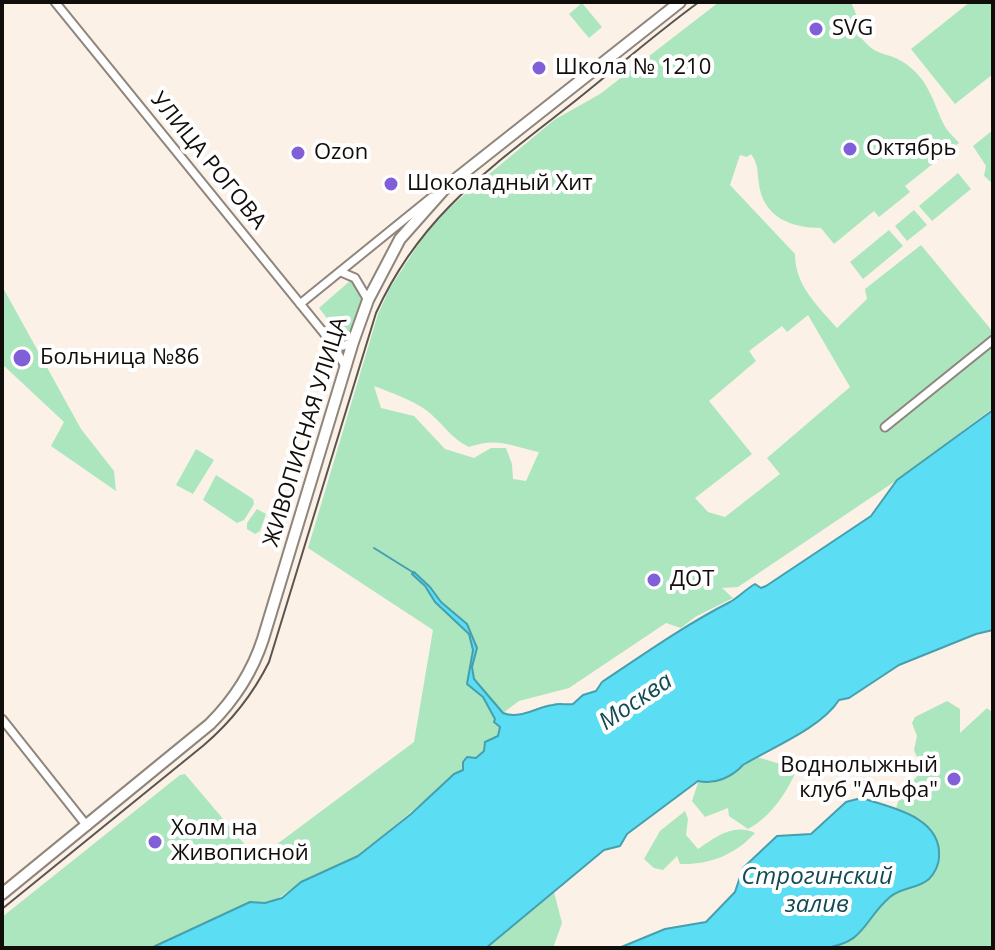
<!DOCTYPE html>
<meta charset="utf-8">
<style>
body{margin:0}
#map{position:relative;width:995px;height:950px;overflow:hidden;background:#fbf1e7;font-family:"Open Sans",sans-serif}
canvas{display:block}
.frame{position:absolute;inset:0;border:4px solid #110d0a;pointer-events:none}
</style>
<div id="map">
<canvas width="995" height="950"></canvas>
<div class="frame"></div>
</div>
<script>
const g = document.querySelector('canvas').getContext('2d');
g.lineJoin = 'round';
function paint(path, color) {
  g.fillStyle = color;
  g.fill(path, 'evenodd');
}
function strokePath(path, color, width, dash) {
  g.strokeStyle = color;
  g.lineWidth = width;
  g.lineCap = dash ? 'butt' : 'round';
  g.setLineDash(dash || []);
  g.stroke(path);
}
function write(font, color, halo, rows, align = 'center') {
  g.font = font + ' "Open Sans",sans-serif';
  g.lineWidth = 8;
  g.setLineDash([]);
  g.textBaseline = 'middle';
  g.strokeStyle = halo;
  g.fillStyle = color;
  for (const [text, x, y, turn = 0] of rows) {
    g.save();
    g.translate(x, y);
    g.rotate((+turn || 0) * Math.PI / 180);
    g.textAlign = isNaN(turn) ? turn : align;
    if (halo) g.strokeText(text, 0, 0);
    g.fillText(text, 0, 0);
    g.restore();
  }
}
paint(new Path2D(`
 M719,2H851L861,26L860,36C878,61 890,49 911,68C929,83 934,103 943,123C946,130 954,137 959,143L905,186L910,192L879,217L874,211L834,244L821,228C791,228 763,217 759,184C757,172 759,165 751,154L747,157L740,155L730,185L795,254C795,286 818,306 837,328L867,299L865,289L921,245L993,332V408L897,480L738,587L722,588L733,598L695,617L681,628L666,623L569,688L519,701L503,713L474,679L472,667L477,648L467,624L441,602L422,578L414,573L412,574C423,583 428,593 437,603C443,610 450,614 457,619C481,642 470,656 467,684L483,697L500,727L498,736L485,742L484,751L358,856L301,882L273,902L250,903L151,948H2V917L180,775L185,774L257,859L414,742L433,630L308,548L378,314L390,288L425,234L451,206L554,120L600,94ZM808,315L850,387L767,458L780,474L725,517L708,512L695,498L752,454L709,401L756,361L749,351L782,326L787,332ZM374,386C392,393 410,399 426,410C442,422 451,439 469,447C499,437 510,446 539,452L526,481L513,479L512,464L506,448H491L474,458L445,449L414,416L381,408Z
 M970,2H993V74L955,104L911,49Z
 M582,3L602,27L589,38L569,14Z
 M993,130V182L992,183L984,176L986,166L973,146Z
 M958,173L971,189L932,221L919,206Z
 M914,210L927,225L907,241L895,226Z
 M889,230L903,246L863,279L850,262Z
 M351,280L365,297L351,337L340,335L319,308Z
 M2,286L81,429L114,471L116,491L51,446L64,422L2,364Z
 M196,449L214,460L193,494L176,485Z
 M216,475L253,499L254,504L244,520L237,523L203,500Z
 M257,509L266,514L260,531L255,534L247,529V523Z
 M947,701L960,709V733L987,708L993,713V948H824C865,945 864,915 892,895C903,887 918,887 932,876L923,821L896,808L900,796L920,773V764L914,750L917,736L912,723L915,717Z
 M757,757L797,769C787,792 771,817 748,829L729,816L728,808L705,817L692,801L699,780C721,788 739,768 757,757Z
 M685,811L688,819L686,835L698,849C716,837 733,823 755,833C735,855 709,865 680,864L677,856L663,870L654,868L644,859L660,831Z
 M554,892L562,923L553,948H486Z`), '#abe6be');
const water = new Path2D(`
 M993,410V630L976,634L899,665L849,698L839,700C821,728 773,747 743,765C732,777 715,785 698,781L627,834L620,846L604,850L486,948H151L250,902L265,903L282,898L301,882L358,856L411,814L454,774L463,770V762L467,757L476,758L484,751L485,742L498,736L500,727L494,722L495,719L483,697L467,684L473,650L469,634L435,602L425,586L412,574L414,572L430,587L441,602L467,624L477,648L472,667L474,679L503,713C520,720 536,707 553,705C559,703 566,705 573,704L583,695L596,691L602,682C644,654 685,625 730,602C739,597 746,589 755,584L761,588L766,586L871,516L897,480Z
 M861,798C891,807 942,817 939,857C939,864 935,873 929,879C918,889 901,887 890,897C863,920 866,943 824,948H619L665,929L706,922L735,892L743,868L777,836L811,834L846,802Z`);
paint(water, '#5bddf4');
strokePath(water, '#459fae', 2);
strokePath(new Path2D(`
 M374,548L414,573`), '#459fae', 2);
const street = new Path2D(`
 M55,2L332,343L346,368
 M341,272L355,278L368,300
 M300,304L432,197
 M332,343L343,346L353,342
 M885,427L993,340
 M2,719L87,826`);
const secondary = new Path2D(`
 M2,894L210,724C235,699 252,673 263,639L353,342L368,300L400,239L447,186L680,2`);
strokePath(street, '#8e857c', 11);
strokePath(secondary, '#8e857c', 14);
strokePath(street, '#fff', 7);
strokePath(secondary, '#fff', 10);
strokePath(new Path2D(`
 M2,909L204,745C232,721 252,696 269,662L376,313C420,216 489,169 570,105C613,71 655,34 699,2`), '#5b5550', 2);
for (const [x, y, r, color] of [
 [816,29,8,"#805fd9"],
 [539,68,8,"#805fd9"],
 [850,149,8,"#805fd9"],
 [298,153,8,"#805fd9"],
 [391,184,8,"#805fd9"],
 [22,358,10,"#805fd9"],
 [654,580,8,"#805fd9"],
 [954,779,8,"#805fd9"],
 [155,842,8,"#805fd9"]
]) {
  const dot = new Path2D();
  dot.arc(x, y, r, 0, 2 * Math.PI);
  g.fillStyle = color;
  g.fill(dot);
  strokePath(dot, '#fff', 3);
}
write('22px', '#110d0a', '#fff', [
 ["SVG",832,29],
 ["Школа № 1210",555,68],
 ["Октябрь",866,149],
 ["Ozon",314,153],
 ["Шоколадный Хит",407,184],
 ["Больница №86",40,358],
 ["ДОТ",670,580],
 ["Воднолыжный",938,766,"right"],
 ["клуб \"Альфа\"",938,791,"right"],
 ["Холм на",171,829],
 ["Живописной",171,854]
], 'left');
write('22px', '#110d0a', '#fff', [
 ["УЛИЦА РОГОВА",208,161,51],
 ["ЖИВОПИСНАЯ УЛИЦА",306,432,-73]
]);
write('italic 24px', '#124b55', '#fff', [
 ["Москва",636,702,-34],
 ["Строгинский",817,877],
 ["залив",817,905]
]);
</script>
